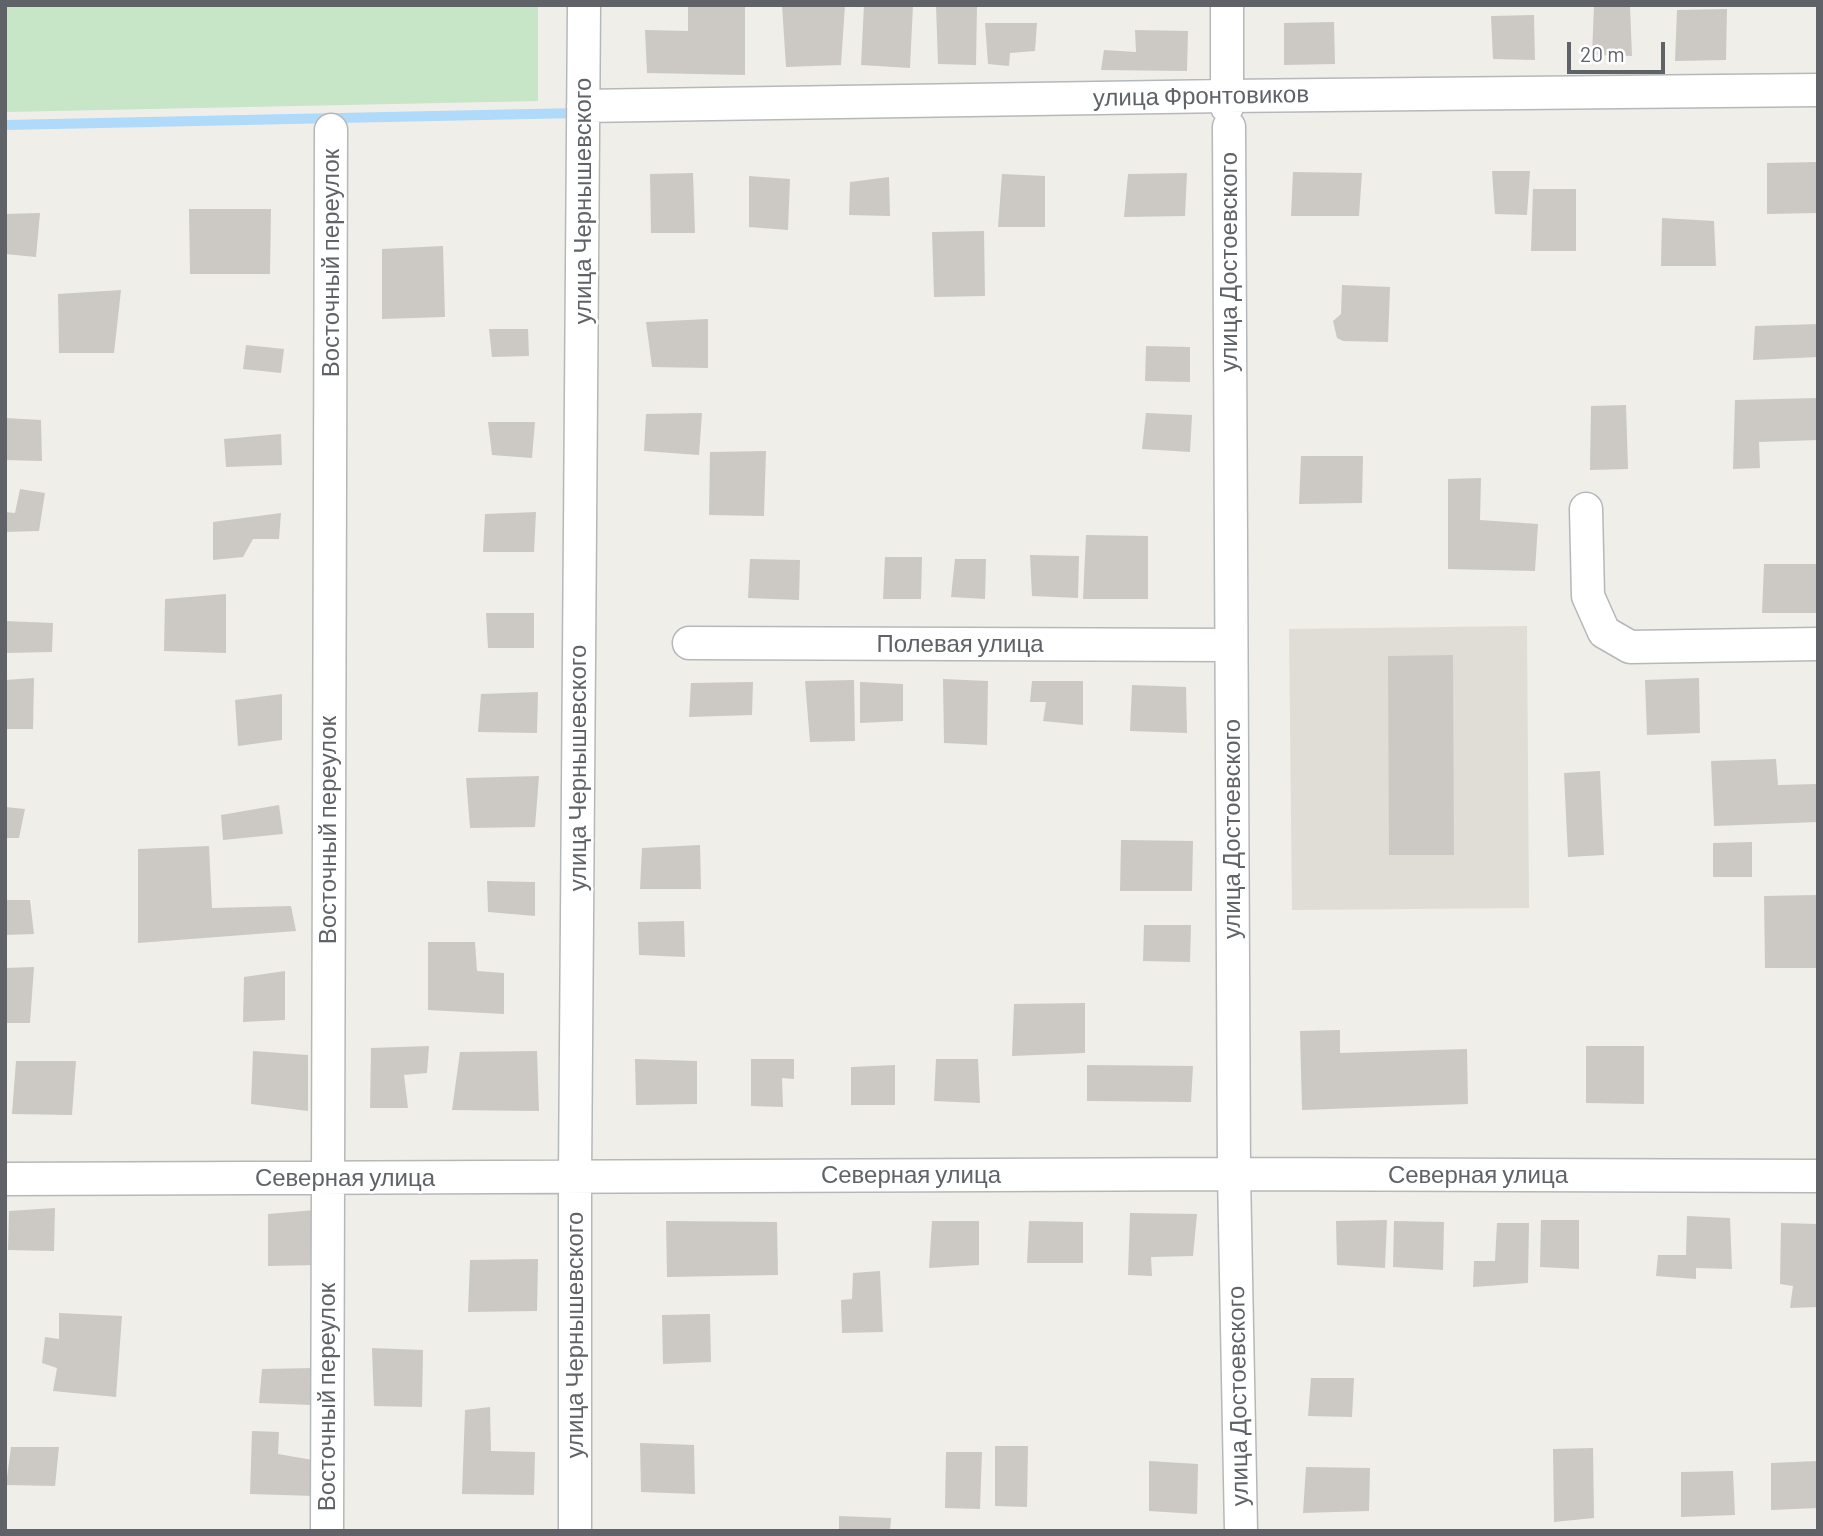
<!DOCTYPE html>
<meta charset="utf-8">
<style>
body{margin:0}
#map{position:relative;width:1823px;height:1536px;overflow:hidden;background:#f0eee8;font-family:Barlow,sans-serif}
canvas{display:block}
.frame{position:absolute;inset:0;border:7px solid #5f6367;pointer-events:none}
.scale{position:absolute;left:1567px;top:42px;width:98px;height:32px;box-sizing:border-box;border:4px solid #5f6367;border-top:0;padding-left:9px;font-size:21px;line-height:24px;white-space:nowrap;color:#5f6367;-webkit-text-stroke:5px #fff;paint-order:stroke}
</style>
<div id="map">
<canvas width="1823" height="1536"></canvas>
<div class="frame"></div>
<div class="scale">20 m</div>
</div>
<script>
const g = document.querySelector('canvas').getContext('2d');
g.lineJoin = 'round';
function paint(path, color) {
  g.fillStyle = color;
  g.fill(path, 'evenodd');
}
function strokePath(path, color, width, dash) {
  g.strokeStyle = color;
  g.lineWidth = width;
  g.lineCap = dash ? 'butt' : 'round';
  g.setLineDash(dash || []);
  g.stroke(path);
}
function write(font, color, halo, rows, align = 'center') {
  g.font = font + ' Barlow,sans-serif';
  g.lineWidth = 5;
  g.setLineDash([]);
  g.textBaseline = 'middle';
  g.strokeStyle = halo;
  g.fillStyle = color;
  for (const [text, x, y, turn = 0] of rows) {
    g.save();
    g.translate(x, y);
    g.rotate((+turn || 0) * Math.PI / 180);
    g.textAlign = isNaN(turn) ? turn : align;
    if (halo) g.strokeText(text, 0, 0);
    g.fillText(text, 0, 0);
    g.restore();
  }
}
paint(new Path2D(`
 M1527,626L1529,908L1292,910L1289,629Z`), '#e0ddd6');
paint(new Path2D(`
 M5,5H538V101L5,112Z`), '#c7e5c7');
strokePath(new Path2D(`
 M5,125L578,113`), '#afdaf9', 10);
paint(new Path2D(`
 M688,5H745V75L647,73L645,30L688,31Z
 M782,5H845L841,65L786,67Z
 M864,5H913L910,68L861,65Z
 M936,5H977L976,65L938,64Z
 M1594,5H1630L1632,56L1592,55Z
 M1727,9L1726,60L1675,61L1677,10Z
 M1534,15L1535,60L1493,59L1491,16Z
 M1334,22L1335,64L1284,65V23Z
 M985,23H1037L1035,51L1010,53L1009,66L988,64Z
 M1135,30L1188,31L1187,71L1101,70L1104,50L1136,52Z
 M1818,162V213L1767,214V163Z
 M1492,171H1530L1527,215L1495,214Z
 M1293,172L1362,173L1359,216H1291Z
 M693,173L695,233H651L650,174Z
 M1187,173L1185,216L1124,217L1128,174Z
 M1002,174L1045,176V227H998Z
 M749,176L790,179L788,230L749,227Z
 M889,177L890,216L849,215L850,182Z
 M1533,189H1576V251H1531Z
 M189,209H271L270,274H190Z
 M40,213L36,257L5,254V214Z
 M1662,218L1714,221L1716,266H1661Z
 M984,231L985,296L934,297L932,232Z
 M443,246L445,317L382,319V249Z
 M1342,285L1390,287L1388,342L1343,341L1337,338L1333,321L1341,314Z
 M121,290L114,353H59L58,294Z
 M708,319V368L652,367L646,322Z
 M1818,324V357L1753,360L1755,326Z
 M489,329H528L529,356L492,357Z
 M246,345L284,349L281,373L243,369Z
 M1146,346L1190,347V382L1145,381Z
 M1818,398V440L1759,442L1760,468L1733,469L1735,400Z
 M1626,405L1628,469L1590,470L1591,406Z
 M702,413L699,455L644,451L646,414Z
 M1146,413L1192,415L1190,452L1142,449Z
 M5,418L41,420L42,461L5,460Z
 M488,422H535L532,458L492,455Z
 M281,434L282,465L226,467L224,439Z
 M766,451L764,516L709,515L710,452Z
 M1301,456H1363L1362,503L1299,504Z
 M1481,478L1480,520L1538,524L1535,571L1448,569V479Z
 M20,489L45,493L39,531L5,532V512L15,513Z
 M536,512L534,552H483L485,514Z
 M281,513L279,539H253L243,557L213,560V522Z
 M1086,535L1148,536V599H1083Z
 M1030,555L1079,556L1078,598L1032,596Z
 M885,557H922L921,599H883Z
 M750,559L800,560L799,600L748,598Z
 M955,559H986L985,599L951,597Z
 M1764,564H1818V613H1762Z
 M226,594V653L164,651L165,599Z
 M486,613H534V648H488Z
 M5,621L53,623L52,652L5,653Z
 M1453,655L1454,855H1389L1388,656Z
 M34,678L33,729H5V680Z
 M1699,678L1700,733L1647,735L1645,680Z
 M943,679L988,681L987,745L944,743Z
 M854,680L855,741L810,742L805,681Z
 M1032,681H1083V725L1043,721L1046,702H1030Z
 M753,682L752,715L689,717L691,683Z
 M860,682L903,684V721L860,723Z
 M1132,685L1186,687L1187,733L1130,731Z
 M538,692L537,733L478,732L481,694Z
 M282,694V740L238,746L235,700Z
 M1776,759L1778,785L1818,784V822L1714,826L1711,761Z
 M1600,771L1604,855L1568,857L1564,773Z
 M539,776L535,827L470,828L466,778Z
 M279,805L283,834L223,840L221,815Z
 M5,807L25,809L19,838H5Z
 M1121,840L1193,841L1192,891H1120Z
 M1752,842V877H1713V843Z
 M700,845L701,889H640L642,848Z
 M209,846L212,908L291,906L296,931L138,943V849Z
 M487,881L535,882V916L488,912Z
 M1818,895V968H1765L1764,896Z
 M5,900H30L34,934L5,935Z
 M684,921L685,957L639,955L638,922Z
 M1144,925H1191L1190,962L1143,961Z
 M428,942H475L477,971L504,973V1014L428,1010Z
 M34,967L30,1023H5V968Z
 M285,971V1020L243,1022L244,977Z
 M1085,1003V1053L1012,1056L1014,1004Z
 M1340,1030V1053L1467,1049L1468,1104L1302,1110L1300,1031Z
 M429,1046L427,1073L404,1075L408,1108H370L371,1048Z
 M1586,1046H1644V1104L1586,1103Z
 M253,1051L308,1055V1111L251,1104Z
 M537,1051L539,1111L452,1110L460,1052Z
 M635,1059L697,1061V1104L636,1105Z
 M751,1059H794V1079L782,1078L783,1107L751,1106Z
 M936,1059H978L980,1103L934,1101Z
 M16,1061H76L72,1115L12,1114Z
 M895,1065V1105H851V1067Z
 M1087,1065L1193,1066L1191,1102L1087,1101Z
 M55,1208L54,1251L8,1250L9,1211Z
 M315,1210L318,1265L268,1266V1214Z
 M1130,1213L1197,1214L1193,1256L1151,1257L1152,1276L1128,1275Z
 M1687,1216L1730,1218L1732,1269L1696,1268V1279L1656,1276L1658,1255H1686Z
 M1387,1220L1385,1268L1337,1265L1336,1221Z
 M1541,1220H1579V1269L1540,1267Z
 M666,1221L777,1222L778,1275L667,1277Z
 M932,1221H979V1265L929,1268Z
 M1029,1221L1083,1222V1263H1027Z
 M1394,1221L1444,1222L1443,1270L1393,1267Z
 M1497,1223H1529L1528,1283L1473,1287L1474,1261H1495Z
 M1781,1223L1818,1224V1307L1790,1308L1793,1286L1780,1284Z
 M538,1259L537,1311L468,1312L470,1260Z
 M880,1271L883,1332L842,1333L841,1300L852,1299L853,1273Z
 M59,1313L122,1316L116,1397L53,1391L57,1368L42,1363L45,1337L59,1339Z
 M710,1314L711,1362L663,1364L662,1315Z
 M372,1348L423,1350L422,1407L374,1406Z
 M314,1368L312,1405L259,1403L262,1369Z
 M1311,1378H1354L1352,1417L1308,1416Z
 M490,1407L491,1451L535,1452L534,1495L462,1494L465,1410Z
 M252,1431L279,1432L278,1454L313,1460L314,1496L250,1494Z
 M640,1443L694,1445L695,1494L641,1492Z
 M995,1446H1028L1027,1507L995,1506Z
 M11,1447H59L55,1486L6,1485Z
 M1593,1448L1594,1518L1554,1522L1553,1449Z
 M946,1452H982L980,1509L945,1508Z
 M1149,1461L1198,1464L1197,1514L1149,1511Z
 M1818,1461V1508L1771,1510V1463Z
 M1306,1467L1370,1468L1369,1511L1303,1513Z
 M1733,1471L1735,1515L1681,1517V1472Z
 M839,1516L891,1518L890,1531H839Z`), '#ccc9c4');
const minor = new Path2D(`
 M583,106L1226,96L1818,90
 M1227,107V5
 M1229,127L1234,1174L1241,1531
 M1586,509L1588,596L1604,632L1630,647L1818,644
 M689,643L1231,645
 M5,1179L1234,1174L1818,1176
 M327,1531L331,130
 M575,1531V1177L584,5`);
strokePath(minor, '#b5b8bb', 35);
strokePath(minor, '#fff', 32);
write('24px', '#5f6367', '#fff', [
 ["улица Фронтовиков",1201,96,-1],
 ["улица Чернышевского",583,201,-90],
 ["улица Достоевского",1229,262,-90],
 ["Восточный переулок",331,263,-90],
 ["Полевая улица",960,644],
 ["улица Чернышевского",578,768,-90],
 ["улица Достоевского",1232,829,-90],
 ["Восточный переулок",328,830,-90],
 ["Северная улица",911,1175],
 ["Северная улица",1478,1175],
 ["Северная улица",345,1178],
 ["улица Чернышевского",575,1335,-90],
 ["улица Достоевского",1238,1396,-91],
 ["Восточный переулок",327,1397,-90]
]);
</script>
